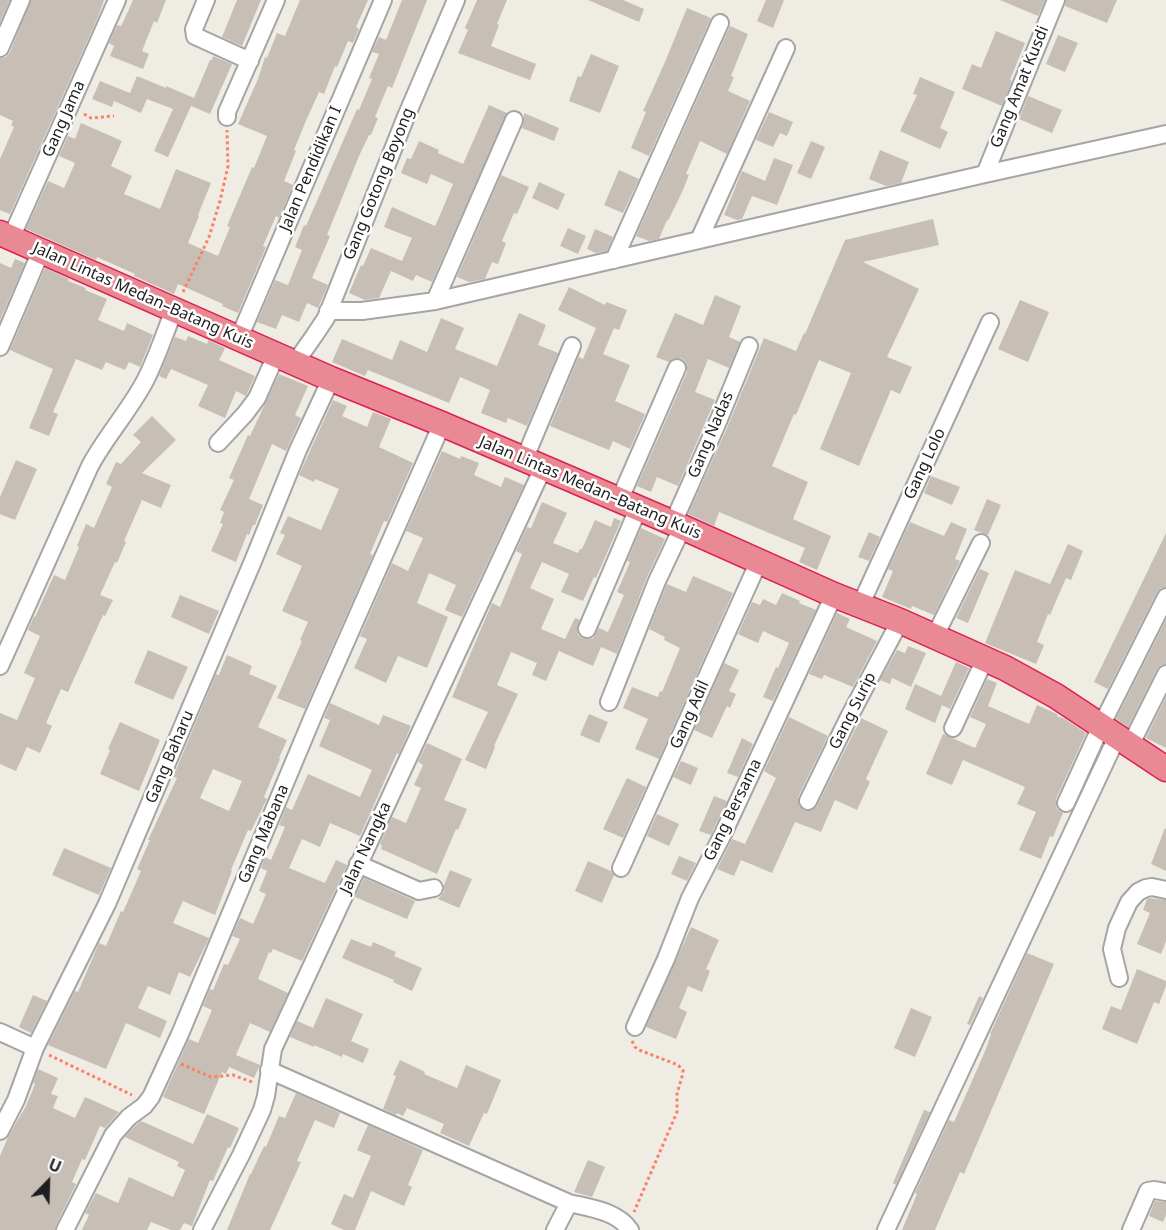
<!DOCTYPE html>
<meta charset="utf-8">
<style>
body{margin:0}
#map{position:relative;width:1166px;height:1230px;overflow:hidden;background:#efece3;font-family:"Noto Sans",sans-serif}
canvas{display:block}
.north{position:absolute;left:18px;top:1152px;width:60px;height:60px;-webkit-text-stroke:4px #fff;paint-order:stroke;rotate:23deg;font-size:16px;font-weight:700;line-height:24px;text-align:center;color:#1e1e1e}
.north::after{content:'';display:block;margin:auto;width:21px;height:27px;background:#1e1e1e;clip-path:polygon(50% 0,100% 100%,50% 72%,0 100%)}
</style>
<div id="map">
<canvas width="1166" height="1230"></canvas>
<div class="north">U</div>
</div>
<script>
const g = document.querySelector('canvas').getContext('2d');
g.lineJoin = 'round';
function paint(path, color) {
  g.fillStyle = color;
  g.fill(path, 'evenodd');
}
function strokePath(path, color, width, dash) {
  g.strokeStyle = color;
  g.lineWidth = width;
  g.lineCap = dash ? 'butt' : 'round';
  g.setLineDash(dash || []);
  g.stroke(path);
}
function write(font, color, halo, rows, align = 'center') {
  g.font = font + ' "Noto Sans",sans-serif';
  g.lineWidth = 5;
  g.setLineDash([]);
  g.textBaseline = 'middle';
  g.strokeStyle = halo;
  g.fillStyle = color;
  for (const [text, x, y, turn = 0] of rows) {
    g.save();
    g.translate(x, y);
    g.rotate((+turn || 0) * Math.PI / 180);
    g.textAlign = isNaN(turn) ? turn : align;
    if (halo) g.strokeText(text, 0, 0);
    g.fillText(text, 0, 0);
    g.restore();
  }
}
paint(new Path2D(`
 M0,0H10L0,22Z
 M31,0H104L98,17L10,214L0,210V159L14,127L11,125L13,121L0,115V58L6,57L10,52Z
 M133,0H166L157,23L154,21L142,51L149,54L143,69L110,56L114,46L109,43L117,25L121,26L125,18Z
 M237,0H261L242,46L222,37Z
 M300,0H368L356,27L359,29L353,43L348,41L337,67L335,66L324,94L319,92L305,123L294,150L296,151L284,181L293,185L279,218L276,216L263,246L266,247L238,313L222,306L223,304L178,284L174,294L134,276L135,274L97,257L96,260L26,229L48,181L64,188L75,163L59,156L68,136L75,139L81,123L122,141L111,166L132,176L124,194L160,209L176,169L211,183L198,215L199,216L188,243L218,256L230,227L227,226L252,167L254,168L267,136L238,124L258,79L265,57L267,58L277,33L285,36Z
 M402,0H427L392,88L388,86L375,117L378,118L371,135H369L359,156L327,235L330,236L312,278L328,285L318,308L307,303L299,322L282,315L276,329L257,322L275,280L288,285L302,250L295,247L304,225L306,226L357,109L359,110L372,79L369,78L379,54L372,52L379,37L386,40Z
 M477,0H507L497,24L499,25L491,46L536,64L530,80L458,53L468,30L465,28Z
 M588,0H623L644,9L639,22Z
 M766,0H784L773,28L757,21Z
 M1000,0H1045L1038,16Z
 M1066,0H1117L1107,23L1065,6Z
 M687,8L711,18L649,156L631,148L646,112L643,111L665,62Z
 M730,26L748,34L731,76L734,77L728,91L750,101L727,154L700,141L686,174L689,175L683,190L668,221L667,220L659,239L649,241L636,236Z
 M996,31L1025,43L1010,80L1012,81L1002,106L962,89L972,64L981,68Z
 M1058,35L1078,43L1065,72L1046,64Z
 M591,54L619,66L600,113L569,101L578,76L581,77Z
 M213,56L232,64L210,114L191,106L168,157L154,151L173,109L147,99L141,113L114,101L112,107L92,99L100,81L130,93L137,76L166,88V86L194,98L210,60H212Z
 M920,77L955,92L940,128L948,132L940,149L900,131L917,95L913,94Z
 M1028,96L1062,110L1052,133L1019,119Z
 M489,105L507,113L432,282L416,275L413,281L391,271L379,298L365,300L349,293L361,265L363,266L371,248L402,261L412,238L384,227L392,207L435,226L440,215L453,184L431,174L427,184L401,173L407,158L411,159L419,141L439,150L438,153L463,164Z
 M769,112L793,122L787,136L780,133L773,147L756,140Z
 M524,113L559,128L554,141L522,128L524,119Z
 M811,141L825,147L811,179L797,173Z
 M880,150L909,162L901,183L886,186L869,179Z
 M774,158L793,165L777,205L752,196L742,219L737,220L724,215L742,171L765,181Z
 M619,170L639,179L623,213L604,205Z
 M501,175L529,187L517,214L514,213L502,241L506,243L498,264L492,262L485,279L469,282L457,277Z
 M539,182L565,194L558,210L532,198Z
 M933,219L939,245L863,262L919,289L887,357L912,367L900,394L891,390L859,466L820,449L851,373L819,360L796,415L794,414L772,466L808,482L793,519L831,536L817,570L799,562L805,548L719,512L714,526L688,514L727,428L764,338L796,351L804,333L805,334L845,240Z
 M568,228L586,236L578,254L560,246Z
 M595,229L613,237L607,251L596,253L587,249Z
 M15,259L25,263L0,320V263L11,268Z
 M45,268L69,279L68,281L86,288L85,290L107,299L98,320L124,331L127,323L153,335L140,367L129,362L125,370L106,362L102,370L76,359L53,412L58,414L49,436L29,428L53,369L10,350Z
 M569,287L605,305L606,302L627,310L619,330L614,328L603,354L630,365L615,401L645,414L630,449L613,441L609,450L550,426L577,361L579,357L583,359L596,328L558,310Z
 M715,295L741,306L729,337L740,342L729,368L708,359L695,392L715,400L678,486L657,477L651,492L637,486L687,372V367L685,361L681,358H675L669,362L656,357L675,313L703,325Z
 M1020,300L1049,312L1028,362L998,349Z
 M519,313L546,325L538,345L558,353L527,426L508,418L506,423L481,413L490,390L460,377L449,403L368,370L365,376L332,362L342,339L392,360L400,340L427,352L441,318L464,328L455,349L497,366Z
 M188,336L207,344L208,340L225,348L219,360L255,376L246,396L236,391L225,418L198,406L208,385L171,369L166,379L159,376L175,337L186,341Z
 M279,374L308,386L295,415L301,418L286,451L272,444L249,499L263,505L255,525H253L249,535L247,534L236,562L211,551L223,524L220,523L224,512L220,510L234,480L229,478L248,435L250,436Z
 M333,400L347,406L342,416L367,427L373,412L391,419L379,447L413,463L387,522L384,521L370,554L373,555L305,709L277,698L302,641L300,640L308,622L282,611L302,566L276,554L285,535L280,533L288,516L321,530L339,489L315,479L314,482L299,475Z
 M152,416L176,440L142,473L171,485L161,508L142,500L124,541L126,542L117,563L115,562L100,595L113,600L105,616L103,615L68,692L61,689L46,723L52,726L40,753L27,747L16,771L0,764V713L17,720L35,678L24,673L40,636L28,630L34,616L35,617L54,575L65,580L79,547L77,546L86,524L94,528L112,487L106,484L116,462L121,464L141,442L133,435Z
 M442,451L460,459L461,456L479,463L474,475L501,487L505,477L524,485L462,617L445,610L456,585L429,573L417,603L448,617L427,668L398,656L386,683L354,668L367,639L360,636L392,563L408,571L423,538L406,531Z
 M16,460L37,469L15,520L0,514V497Z
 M931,476L960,487L952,505L924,493Z
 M987,499L1001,505L988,535L974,530Z
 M542,502L567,513L553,543L578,553L580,549H582L595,520L611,527L614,518L621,521L596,578L594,577L583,601L561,592L569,574L542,562L530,588L554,599L541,629L565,639L575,618L580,620L577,631L578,635L582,638L588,639L593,638L599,628L608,632L624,595L617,592L630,562L627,561L641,528L665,539L647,577L617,654L601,647L593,666L559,651L546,681L532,675L537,663L511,652L497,685L518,694L494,746L495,747L486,769L465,760L488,712L452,697L492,603L500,607L522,554L516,551L527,527L531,528Z
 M910,522L944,536L951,522L967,529L955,559L960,561L934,615L912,606L911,609L882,597L893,571L888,569Z
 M869,532L880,537L869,561L858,557Z
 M1166,533V587L1161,588L1157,592L1108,689L1094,682Z
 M1068,544L1083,551L1071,580L1066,578L1050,615L1048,614L1037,642L1044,645L1036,664L985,643L1015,570L1050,584Z
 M980,569L989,573L968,623L956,618Z
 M693,576L733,593L659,759L635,749L648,719L623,708L632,687L658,697L660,691L662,692L680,648L664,640L665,637L649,629L667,584L686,592Z
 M782,593L800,601L799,603L816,610L773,701L763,697L776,667L778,668L789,643L763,631L758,643L738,634L752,602L760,605L763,599L776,605Z
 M180,595L219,611L209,634L171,617Z
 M837,613L850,619L846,627L877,641L853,687L824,675L822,679L809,674Z
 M1166,620V664L1161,665L1157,669L1128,727L1116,719Z
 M908,646L926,653L911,687L892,678L890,684L880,680L897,650L905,653Z
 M148,650L188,667L173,700L134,683Z
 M227,655L252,666L249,674L277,686L258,727L287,740L279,758L280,759L264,797L267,799L251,831L248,830L231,870L232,871L215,915L183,901L173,923L209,938L190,977L179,972L170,995L148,986L138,1008L167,1021L160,1038L126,1023L106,1069L48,1045L75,991L78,992L99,943L106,946L121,911L123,912L141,871L137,869L150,840H148L177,778L173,777L216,674L219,675ZM213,769L242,781L229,811L200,798Z
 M956,662L969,668L950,709L942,705L935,723L905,709L915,684L941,696Z
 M724,663L739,670L729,691L736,694L730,708L727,706L712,738L694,730Z
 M987,679L997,683L988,706L1029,724L1037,705L1057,714V716L1065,719L1086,733L1056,799V803L1057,809L1063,813L1053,837L1050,836L1041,859L1019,850L1036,812L1017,804L1025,787L963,760L952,785L926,774L943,734L975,748L986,724L970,717Z
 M1166,697V748L1146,738Z
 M330,703L379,725L383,715L411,726L399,754L397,753L360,836L330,823L320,847L302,839L289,868L325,883L336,860L347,865L302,961L273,949L271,953L269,952L258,979L288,993L270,1032L250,1023L236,1055L260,1065L254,1078L229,1067L226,1074L222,1072L204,1114L163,1097L189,1039L198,1043L212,1010L203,1006L210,989L213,990L224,964L228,965L240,939L232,936L240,918L253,924L266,894L259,891L267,871L261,868L265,857L271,860L285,827L279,825L286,807L292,810L308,774L360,797L372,770L319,746L330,720L324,718Z
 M589,714L608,722L599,743L580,735Z
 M789,717L828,736L798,797V802L800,807L803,810L808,811L813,810L817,806L861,718L888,731L866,779L870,782L857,810L835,800L821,832L795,822L772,873L741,860L734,876L717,869L732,839L745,844L776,778L764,771Z
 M120,722L160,740L139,791L100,774L110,750L108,749Z
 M742,738L753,744L738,777L727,773Z
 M427,743L462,759L444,800L467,809L458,830L456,829L437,874L381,849L382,846L380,844L392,817L406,823L421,788L414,785L423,765L418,762Z
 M681,761L698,768L691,785L673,777Z
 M627,778L646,787L623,838L603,829Z
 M714,796L727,801L711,835L699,831Z
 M657,814L679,824L669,846L647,836Z
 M1165,828L1166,829V871L1151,864Z
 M64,848L111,868L99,895L52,875Z
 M679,856L696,863L687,881L671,874Z
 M588,861L611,871L614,875L602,903L575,891Z
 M450,870L472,879L459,908L438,899L444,892V885Z
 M364,878L415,901L407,919L355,897Z
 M1149,898L1166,900V941L1161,954L1137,944L1150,913L1143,910L1147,899Z
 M691,927L719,940L706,969L710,971L702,992L688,986L679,1008L687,1012L676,1039L646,1027Z
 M351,939L371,947L373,942L396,952L394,956L422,968L412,991L393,982L394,980L342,958Z
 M1027,953L1054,964L964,1174L960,1172L935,1230H902L917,1194L915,1193L949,1120L954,1122L986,1049L991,1034H990Z
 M1137,969L1166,981V986L1159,1004L1154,1002L1137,1044L1102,1029L1111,1006L1121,1010Z
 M33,995L47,1001L31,1033L19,1027Z
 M979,996L983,998L970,1025L967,1024Z
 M326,998L363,1014L351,1041L369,1049L363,1063L343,1054L342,1057L314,1045V1047L290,1037L297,1021L313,1028Z
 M911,1008L932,1017L915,1057L894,1048Z
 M400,1060L425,1072L424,1074L457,1088L466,1065L501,1080L487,1114L484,1113L469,1146L440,1133L444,1124L407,1108L403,1116L397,1113L396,1115L383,1109L396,1076L393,1075Z
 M38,1069L58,1078L51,1094L58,1096L53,1108L75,1118L85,1097L119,1112L105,1128L100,1126L85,1160L82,1159L72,1182L76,1184L56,1225L55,1230H0V1156L8,1137L26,1106L35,1084L33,1083Z
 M296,1093L340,1113L334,1128L315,1120L297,1161L301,1162L270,1230H227L250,1174H251L264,1146L266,1147L279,1116L285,1118Z
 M924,1110L930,1112L896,1185L893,1183Z
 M207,1114L239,1128L230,1148L228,1147L213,1181L210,1180L192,1226L184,1223L180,1230H171L151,1222L147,1230H82L89,1215L85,1213L96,1193L118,1203L129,1177L173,1197L185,1170L177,1166L179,1162L125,1137L136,1125L141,1121L193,1144Z
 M368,1125L423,1150L408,1185L412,1187L404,1206L371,1191L355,1230H344L331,1224L344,1194L353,1198L371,1156L357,1150Z
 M588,1160L605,1167L592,1197L574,1192Z
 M1155,1201L1166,1202V1215L1163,1222L1149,1216Z`), '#c7bfb6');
const minor = new Path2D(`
 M206,0L194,29L195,36L250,61
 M0,48L21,0
 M227,117V112L276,0
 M985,174L1056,0
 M11,238L117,0
 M699,240L786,48
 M614,260L720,23
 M435,301L514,120
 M328,311H362L435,301L985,174L1166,134
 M239,338L383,0
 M0,347L41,251
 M295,363L314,336L326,318L405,119L456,0
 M218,443L245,414L257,398L276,355
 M524,460L572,346
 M619,501L677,368
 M673,523L717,424L749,346
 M860,606L990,322
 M587,629L638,509
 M935,636L981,543
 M0,666L90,466C106,436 130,410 146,379C157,357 165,333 174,310
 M609,702L657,581L682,528
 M953,728L985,659
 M1130,746L1166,674
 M808,801L848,719L900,621
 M1066,803L1101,726L1166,597
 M358,864L419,891L434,888
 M621,868L759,561
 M1119,978L1112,949L1117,928L1129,902L1138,892L1146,888L1152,887L1166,890
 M635,1027L666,959L690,898L723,834L834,595
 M0,1032L35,1048
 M269,1070L569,1203C590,1208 617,1211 630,1230
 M0,1131L16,1100L35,1048L107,904L253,561L298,450L331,379
 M65,1230L113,1135L129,1117L144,1106L151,1097L180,1034L314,714L442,424
 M202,1230L241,1155L262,1110L266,1096L273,1049L543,468
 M555,1230L569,1203
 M886,1230L1117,737
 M1131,1230L1148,1191L1154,1190L1166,1192`);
const highway = new Path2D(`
 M0,233L331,379L442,424L673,523L834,595L900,621L1005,668L1056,696L1166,769`);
strokePath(minor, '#a5a5a5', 20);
strokePath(highway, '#de1f53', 27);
strokePath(new Path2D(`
 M84,114L91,118L114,116
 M183,292L209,237L220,201L228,166L227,130
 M632,1041L635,1047L639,1050L678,1065L683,1070V1073L677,1094V1112L634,1212
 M49,1055L132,1095
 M181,1064L211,1077L233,1075L252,1082`), '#fd8066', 3, [3, 3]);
strokePath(minor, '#fff', 16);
strokePath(highway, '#e98994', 24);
write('16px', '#1e1e1e', '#fff', [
 ["Gang Amat Kusdi",1020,87,-68],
 ["Gang Jama",64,119,-66],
 ["Jalan Pendidikan I",311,169,-67],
 ["Gang Gotong Boyong",379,184,-68],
 ["Jalan Lintas Medan–Batang Kuis",143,296,24],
 ["Gang Nadas",711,435,-67],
 ["Gang Lolo",925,464,-65],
 ["Jalan Lintas Medan–Batang Kuis",590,488,23],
 ["Gang Surip",853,711,-63],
 ["Gang Adil",690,715,-66],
 ["Gang Baharu",170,757,-67],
 ["Gang Bersama",733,810,-64],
 ["Gang Mabana",264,834,-67],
 ["Jalan Nangka",366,848,-65]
]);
</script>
